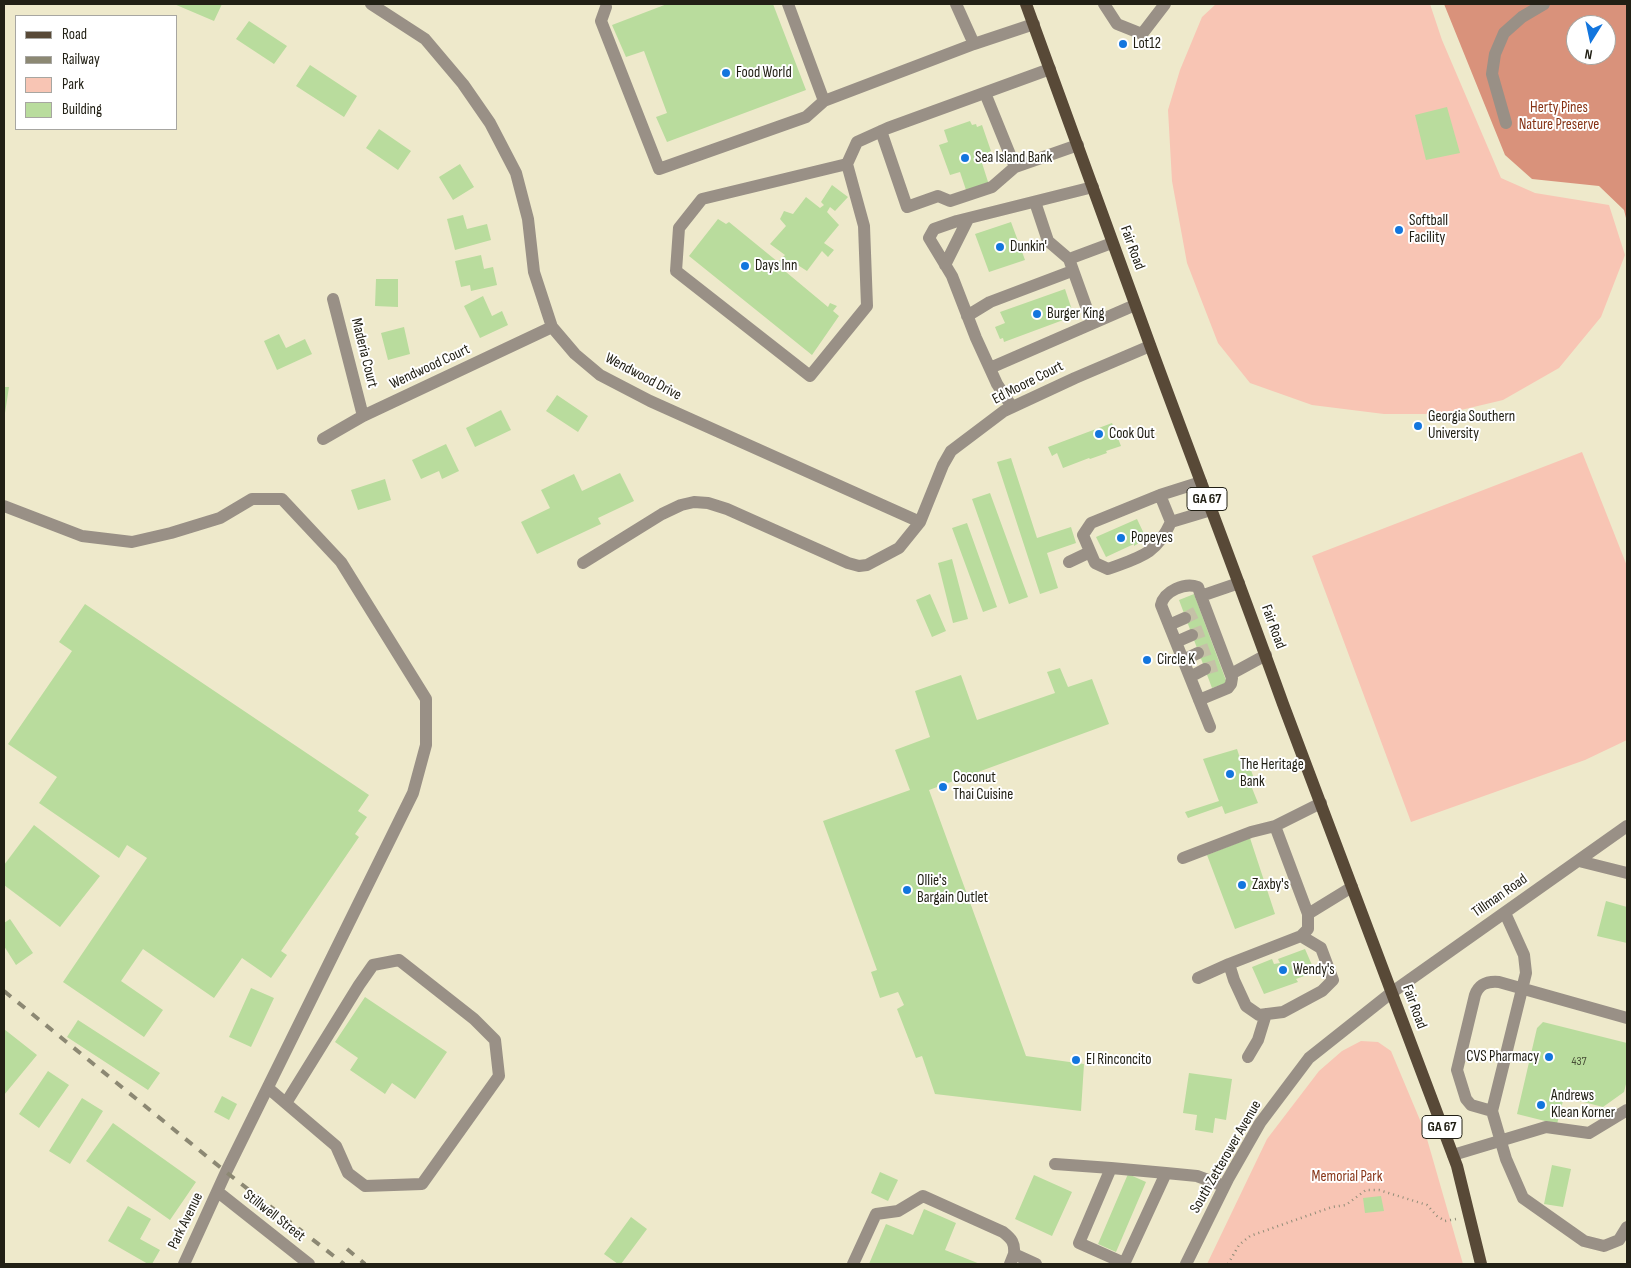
<!DOCTYPE html>
<style>
body{margin:0}
#map{position:relative;width:1631px;height:1268px;overflow:hidden;background:#eee9cb;font-family:"Sofia Sans Condensed",sans-serif}
canvas{display:block}
.frame{position:absolute;inset:0;border:5px solid #222015;pointer-events:none}
.legend{position:absolute;left:15px;top:15px;width:162px;height:115px;box-sizing:border-box;background:#fff;border:1px solid #a7a6a1;margin:0;padding:6px 9px;list-style:none;font-size:15px;color:#222015}
.legend li{display:flex;align-items:center;gap:10px;height:25px}
.legend b{width:25px;border:1px solid #a7a6a1}
.north{position:absolute;left:1566px;top:15px;width:50px;height:50px;box-sizing:border-box;background:#fff;border:1px solid #a7a6a1;border-radius:50%;rotate:190deg;font-size:14px;font-weight:700;line-height:20px;text-align:center;color:#222015}
.north::after{content:'';display:block;margin:auto;width:18px;height:22px;background:#1376de;clip-path:polygon(50% 0,100% 100%,50% 72%,0 100%)}
</style>
<div id="map">
<canvas width="1631" height="1268"></canvas>
<div class="frame"></div>
<ul class="legend">
<li><b style="height:6px;background:#584937"></b>Road</li>
<li><b style="height:6px;background:#8c8873"></b>Railway</li>
<li><b style="height:14px;background:#f8c5b4"></b>Park</li>
<li><b style="height:14px;background:#b9dc9d"></b>Building</li>
</ul>
<div class="north">N</div>
</div>
<script>
const g = document.querySelector('canvas').getContext('2d');
g.lineJoin = 'round';
function paint(path, color) {
  g.fillStyle = color;
  g.fill(path, 'evenodd');
}
function strokePath(path, color, width, dash) {
  g.strokeStyle = color;
  g.lineWidth = width;
  g.lineCap = dash ? 'butt' : 'round';
  g.setLineDash(dash || []);
  g.stroke(path);
}
function write(font, color, halo, rows, align = 'center') {
  g.font = font + ' "Sofia Sans Condensed",sans-serif';
  g.lineWidth = 4;
  g.setLineDash([]);
  g.textBaseline = 'middle';
  g.strokeStyle = halo;
  g.fillStyle = color;
  for (const [text, x, y, turn = 0] of rows) {
    g.save();
    g.translate(x, y);
    g.rotate((+turn || 0) * Math.PI / 180);
    g.textAlign = isNaN(turn) ? turn : align;
    if (halo) g.strokeText(text, 0, 0);
    g.fillText(text, 0, 0);
    g.restore();
  }
}
paint(new Path2D(`
 M1216,4H1430L1442,40L1501,178L1535,193L1609,205L1625,255L1601,317L1559,368L1503,400L1444,414H1384L1312,405L1250,383L1218,343L1187,263L1172,181L1168,110L1180,70L1202,17Z
 M1582,452L1627,566V740L1585,760L1411,822L1312,556Z
 M1361,1041L1378,1042L1391,1051L1425,1132L1463,1264H1207L1267,1139L1319,1071L1342,1051Z`), '#f8c5b4');
paint(new Path2D(`
 M1444,4H1627V222L1624,210L1599,186L1532,179L1505,155ZM1576,25H1606V55H1576Z`), '#d9927b');
paint(new Path2D(`
 M174,4H222L214,21Z
 M667,4H773L806,90L667,142L656,117L667,113L644,51L626,57L612,25Z
 M249,21L287,46L274,64L236,39Z
 M310,65L357,96L344,117L296,86Z
 M1447,107L1460,153L1426,160L1415,115Z
 M970,121L972,125L976,124L977,127L982,125L991,151L985,154L987,162L982,163L989,185L967,193L960,172L950,175L939,145L948,142L944,130Z
 M379,129L411,151L398,170L366,148Z
 M460,164L474,187L453,200L439,177Z
 M832,185L848,197L835,211L830,207L827,212L839,225L824,243L834,250L828,257L822,251L807,271L793,262L786,272L828,307L830,303L837,306L833,311L839,316L812,355L689,256L718,219L726,224L729,222L778,262L785,255L770,244L786,226L780,219L784,211L793,214L806,197L820,208L824,205L821,202Z
 M463,215L467,229L487,224L491,240L455,250L447,219Z
 M1011,222L1025,260L989,272L975,234Z
 M481,255L484,269L493,267L497,285L471,291L470,285L461,287L455,261Z
 M376,279H398V307L375,306Z
 M1065,289L1074,316L1004,342L1003,338L1000,339L995,327L1005,323L1000,312Z
 M483,296L492,316L502,311L508,325L480,338L464,306Z
 M404,327L410,354L388,360L381,333Z
 M279,334L286,348L305,339L312,354L277,370L264,341Z
 M4,387H9L5,413L4,412Z
 M557,395L588,416L578,432L546,411Z
 M501,410L511,430L475,447L466,428Z
 M1112,423L1121,446L1106,451L1107,453L1090,459L1089,458L1063,468L1057,453L1052,456L1048,447Z
 M446,444L459,471L442,479L439,471L421,479L412,460Z
 M1011,458L1037,538L1071,527L1076,543L1047,553L1058,588L1040,594L997,462Z
 M620,473L634,501L598,518L601,524L537,554L521,522L550,508L541,490L574,474L582,491Z
 M385,479L391,500L358,510L351,490Z
 M990,493L1028,597L1009,604L972,499Z
 M1137,519L1146,538L1139,541V543L1134,546V544L1106,557L1096,537Z
 M967,523L997,607L983,612L952,528Z
 M952,559L968,619L953,623L938,563Z
 M930,594L946,631L932,637L916,600Z
 M1194,594L1227,683L1212,688L1179,600Z
 M85,604L369,795L358,811L367,817L355,834L359,837L281,951L287,955L271,978L242,958L214,998L143,949L121,981L163,1010L144,1037L63,982L147,858L127,845L119,858L39,803L57,777L8,744L72,651L59,642Z
 M1060,668L1068,687L1092,679L1109,724L929,790L1026,1056L1084,1064L1081,1111L935,1094L922,1056L916,1058L897,1009L904,1005L898,992L880,998L871,972L877,970L823,821L910,790L895,750L930,737L915,691L961,675L977,720L1055,693L1047,672Z
 M1237,749L1241,761L1247,760L1257,786L1252,788L1258,803L1225,814L1222,806L1188,818L1185,812L1219,801L1203,759Z
 M34,825L100,876L60,927L4,885V865Z
 M1250,838L1275,914L1235,929L1207,855Z
 M1606,901L1627,907V943L1597,936Z
 M10,919L33,953L16,965L4,946V923Z
 M1305,949L1315,972L1296,979L1298,982L1264,994L1252,967L1272,959L1274,964L1280,963L1278,959Z
 M251,988L274,998L251,1047L229,1037Z
 M365,997L447,1052L415,1099L392,1083L385,1094L350,1070L358,1058L335,1042Z
 M78,1020L160,1073L148,1090L67,1037Z
 M1543,1022L1627,1043V1080L1624,1092L1603,1107L1564,1097L1557,1124L1517,1114L1537,1028Z
 M4,1029L37,1055L4,1095Z
 M48,1071L69,1085L39,1128L19,1114Z
 M1189,1073L1232,1079L1226,1120L1215,1118L1213,1133L1195,1130L1197,1115L1183,1113Z
 M222,1096L237,1104L229,1120L214,1112Z
 M82,1098L103,1111L70,1164L49,1151Z
 M113,1123L196,1182L170,1220L86,1161Z
 M1552,1165L1571,1169L1563,1207L1544,1204Z
 M880,1172L898,1180L888,1201L871,1193Z
 M1128,1174L1146,1182L1116,1252L1098,1244Z
 M1034,1175L1072,1192L1052,1236L1015,1219Z
 M1381,1196L1384,1211L1365,1213L1363,1198Z
 M128,1206L151,1219L140,1239L160,1250L152,1264H148L108,1241Z
 M924,1209L956,1223L945,1250L980,1264H869L886,1224L913,1235Z
 M631,1217L647,1229L621,1264H618L604,1254Z`), '#b9dc9d');
strokePath(new Path2D(`
 M1185,618L1201,610
 M1192,635L1208,629
 M1198,653L1214,647
 M1205,669L1221,664`), '#c5c1a7', 12, [12, 6]);
strokePath(new Path2D(`
 M1228,1264L1239,1245L1250,1236L1332,1207L1346,1205L1366,1190H1379L1427,1205L1437,1216L1445,1221L1456,1219`), '#8f8c77', 2.5, [1, 4]);
strokePath(new Path2D(`
 M371,4L425,39L463,84L490,123L516,173L528,219L534,272L552,327L575,354L600,375L650,401L920,522
 M788,4L824,101L974,44
 M956,4L974,44L1034,24
 M1104,4L1117,24L1142,34L1165,4
 M606,7L601,21L659,169L806,117L824,101
 M985,93L1015,167
 M1506,123L1492,74L1495,54L1504,33L1522,17L1544,4
 M881,131L907,207L938,196L950,201L992,187L1015,167L1078,145
 M847,164L864,226L867,306L810,376L676,271L679,228L702,199L847,164L857,142L888,128L1050,69
 M1035,202L1048,241L1069,259
 M945,265L968,219
 M333,299L363,416
 M967,316L990,302L1072,271
 M1092,323L1069,259L1112,243
 M990,368L1135,305
 M1012,407L997,384L976,338L952,276L929,238L934,229L957,221L1093,187
 M323,439L363,416L552,327
 M1201,482L1160,495L1091,523L1083,535L1095,563L1108,569C1140,557 1156,555 1171,522L1211,510
 M1160,495L1171,522
 M4,506L82,536L132,542L171,533L220,518L252,499H282L341,562L426,699V745L413,793L226,1172L184,1264
 M1069,562L1090,552
 M583,563L662,514L681,505L694,502L708,503L727,509L848,563L859,566L867,565L899,548L920,522L943,465L951,451L1004,411L1075,378L1150,346
 M1169,625L1185,618
 M1176,642L1192,635
 M1183,660L1198,653
 M1231,674L1266,655
 M1190,677L1205,669
 M1199,700L1228,688L1231,684L1232,678L1201,596
 M1210,727L1161,605C1164,591 1185,582 1198,587L1201,596L1239,583
 M1321,803L1275,826L1308,914L1352,887
 M1183,858L1251,832L1275,826
 M1579,861L1627,873
 M1505,913L1524,955L1526,973L1492,1111L1506,1159L1523,1198L1584,1241L1604,1246L1619,1240L1627,1227
 M1301,936L1321,948L1333,980L1322,991L1283,1012L1259,1015L1246,1006L1234,980L1229,964L1301,936L1308,929V914
 M1198,978L1229,964
 M1248,1057L1258,1040L1266,1014
 M268,1088L336,1146L348,1173L365,1186L422,1184L499,1076L495,1040L474,1019L399,960L373,965L359,985L286,1103
 M1492,1111L1471,1105L1466,1099L1457,1070L1475,995C1479,984 1487,981 1499,982L1627,1018
 M1453,1155L1546,1127L1589,1133L1627,1110
 M1055,1164L1111,1168
 M218,1192L309,1264
 M1124,1263L1079,1243L1111,1168L1166,1173
 M853,1264L876,1214L898,1211L923,1196L1003,1232C1012,1239 1015,1243 1014,1254
 M1010,1264L1014,1254L1036,1264
 M1124,1264L1166,1173L1197,1176L1224,1186
 M1186,1264L1228,1179L1260,1123L1309,1058L1391,993L1627,826`), '#999086', 12);
strokePath(new Path2D(`
 M1026,4C1068,117 1108,232 1150,345C1194,465 1240,584 1283,704L1457,1166L1481,1264`), '#584937', 12);
strokePath(new Path2D(`
 M4,991L226,1172L344,1264
 M347,1249L365,1264`), '#8c8873', 4, [9, 9]);
for (const [x, y, r, color] of [
 [1123,44,5,"#1376de"],
 [726,73,5,"#1376de"],
 [965,158,5,"#1376de"],
 [1399,230,5,"#1376de"],
 [1000,247,5,"#1376de"],
 [745,266,5,"#1376de"],
 [1037,314,5,"#1376de"],
 [1418,426,5,"#1376de"],
 [1099,434,5,"#1376de"],
 [1121,538,5,"#1376de"],
 [1147,660,5,"#1376de"],
 [1230,774,5,"#1376de"],
 [943,787,5,"#1376de"],
 [1242,885,5,"#1376de"],
 [907,890,5,"#1376de"],
 [1283,970,5,"#1376de"],
 [1549,1057,5,"#1376de"],
 [1076,1060,5,"#1376de"],
 [1541,1105,5,"#1376de"]
]) {
  const dot = new Path2D();
  dot.arc(x, y, r, 0, 2 * Math.PI);
  g.fillStyle = color;
  g.fill(dot);
  strokePath(dot, '#fff', 2);
}
write('12px', '#484f37', null, [
 ["437",1579,1062]
]);
for (const [x, y, w] of [
 [1207,499,40],
 [1442,1127,40]
]) {
  const box = new Path2D();
  box.roundRect(x - w / 2, y - 11.5, w, 23, 4);
  g.fillStyle = '#fff';
  g.fill(box);
  strokePath(box, '#222015', 1);
}
write('bold 14px', '#222015', null, [
 ["GA 67",1207,499],
 ["GA 67",1442,1127]
]);
write('15px', '#222015', '#fff', [
 ["Lot12",1133,44],
 ["Food World",736,73],
 ["Sea Island Bank",975,158],
 ["Softball",1409,221],
 ["Facility",1409,238],
 ["Dunkin'",1010,247],
 ["Days Inn",755,266],
 ["Burger King",1047,314],
 ["Georgia Southern",1428,417],
 ["University",1428,434],
 ["Cook Out",1109,434],
 ["Popeyes",1131,538],
 ["Circle K",1157,660],
 ["The Heritage",1240,765],
 ["Bank",1240,782],
 ["Coconut",953,778],
 ["Thai Cuisine",953,795],
 ["Ollie's",917,881],
 ["Bargain Outlet",917,898],
 ["Zaxby's",1252,885],
 ["Wendy's",1293,970],
 ["CVS Pharmacy",1539,1057,"right"],
 ["El Rinconcito",1086,1060],
 ["Andrews",1551,1096],
 ["Klean Korner",1551,1113]
], 'left');
write('15px', '#863315', '#fff', [
 ["Herty Pines",1559,108],
 ["Nature Preserve",1559,125],
 ["Memorial Park",1347,1177]
]);
write('15px', '#222015', '#fff', [
 ["Fair Road",1132,248,70],
 ["Maderia Court",364,353,76],
 ["Wendwood Court",430,367,-25],
 ["Wendwood Drive",643,377,28],
 ["Ed Moore Court",1028,383,-27],
 ["Fair Road",1273,627,70],
 ["Tillman Road",1500,896,-35],
 ["Fair Road",1414,1007,70],
 ["South Zetterower Avenue",1226,1157,-60],
 ["Stillwell Street",274,1216,38],
 ["Park Avenue",186,1221,-64]
]);
</script>
